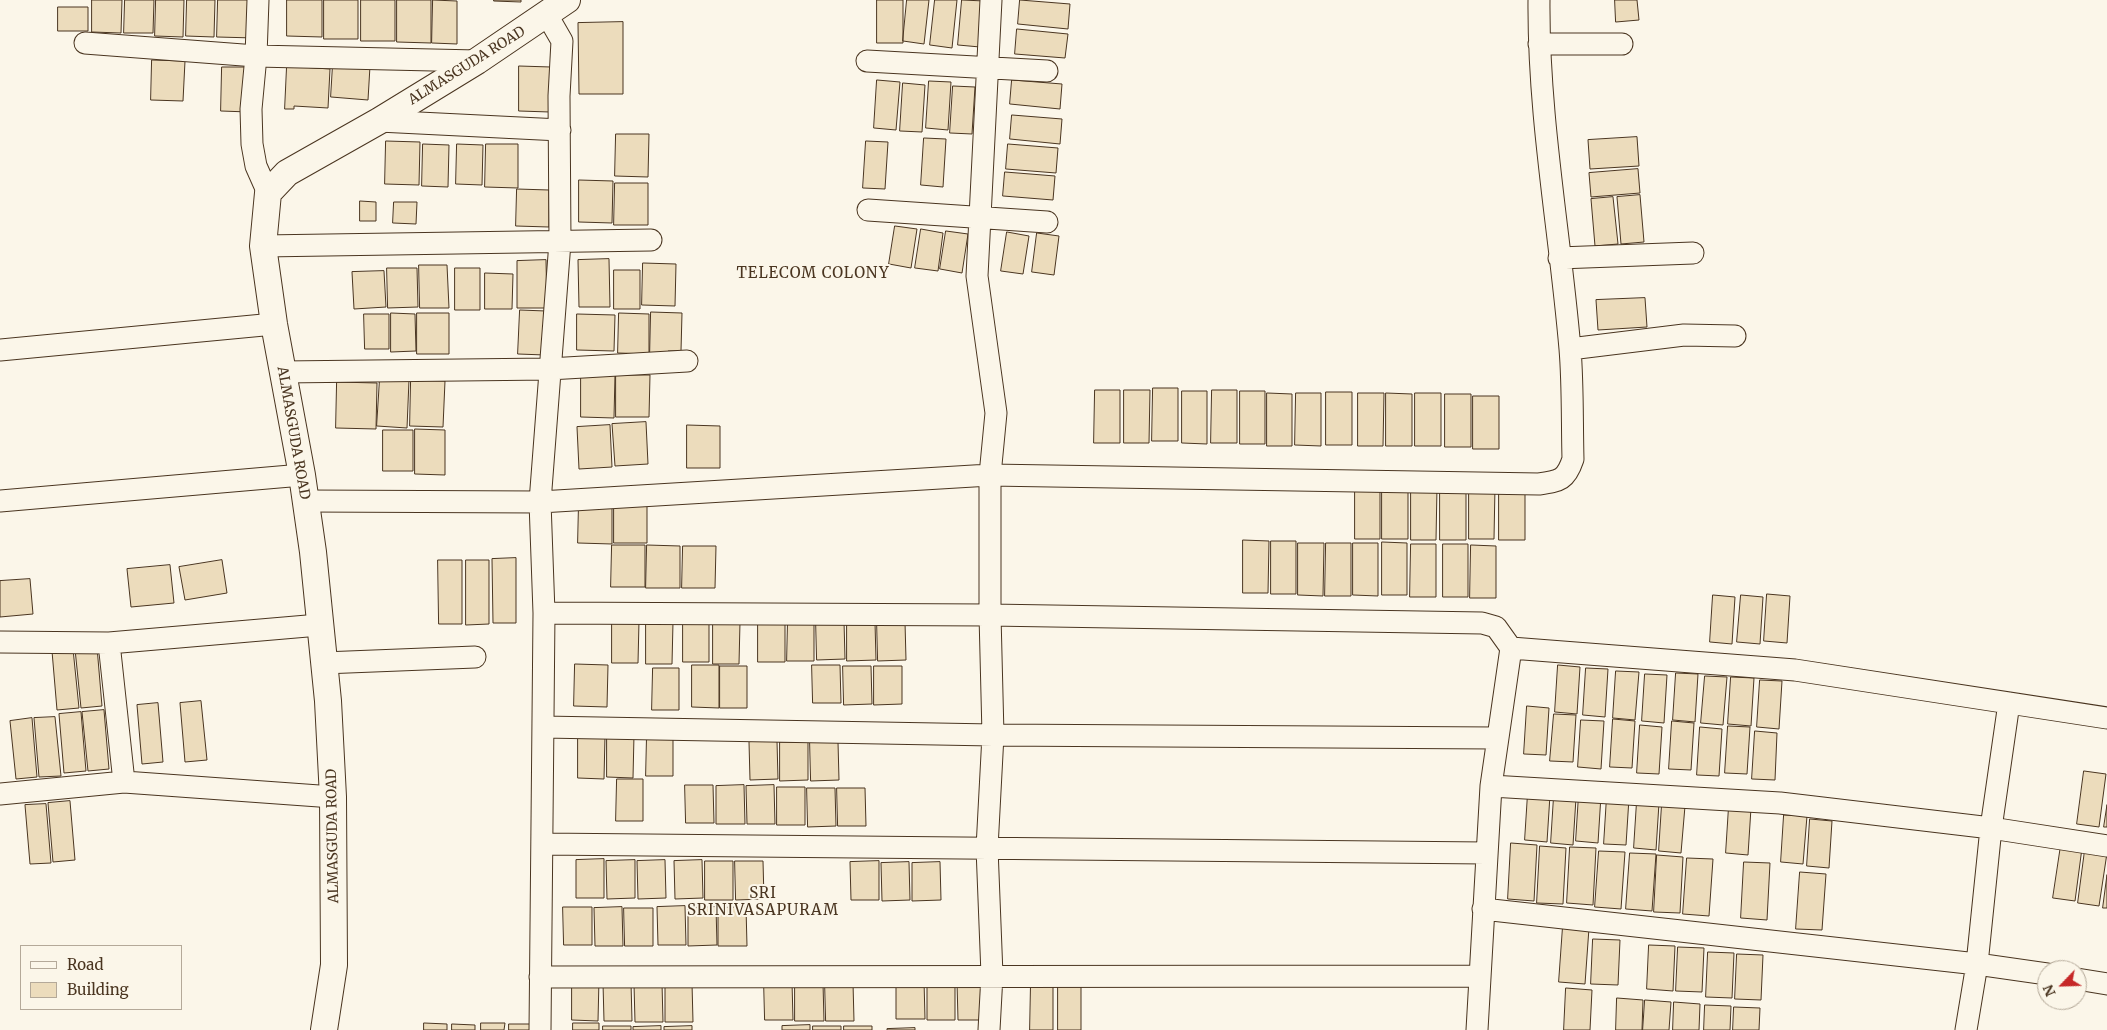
<!DOCTYPE html>
<style>
body{margin:0}
#map{position:relative;width:2107px;height:1030px;overflow:hidden;background:#fbf6e9;font-family:Merriweather,serif}
canvas{display:block}
.legend{position:absolute;left:20px;top:945px;width:162px;height:65px;box-sizing:border-box;background:#fbf6e9;border:1px solid #b4a999;margin:0;padding:6px 9px;list-style:none;font-size:15px;color:#4a3520}
.legend li{display:flex;align-items:center;gap:10px;height:25px}
.legend b{width:25px;border:1px solid #b4a999}
.north{position:absolute;left:2037px;top:960px;width:50px;height:50px;box-sizing:border-box;background:#fbf6e9;border:1px solid #b4a999;border-radius:50%;rotate:246deg;font-size:14px;font-weight:700;line-height:20px;text-align:center;color:#4a3520}
.north::after{content:'';display:block;margin:auto;width:18px;height:22px;background:#c62828;clip-path:polygon(50% 0,100% 100%,50% 72%,0 100%)}
</style>
<div id="map">
<canvas width="2107" height="1030"></canvas>
<ul class="legend">
<li><b style="height:6px;background:#fbf6e9"></b>Road</li>
<li><b style="height:14px;background:#ecdcbc"></b>Building</li>
</ul>
<div class="north">N</div>
</div>
<script>
const g = document.querySelector('canvas').getContext('2d');
g.lineJoin = 'round';
function paint(path, color) {
  g.fillStyle = color;
  g.fill(path, 'evenodd');
}
function strokePath(path, color, width, dash) {
  g.strokeStyle = color;
  g.lineWidth = width;
  g.lineCap = dash ? 'butt' : 'round';
  g.setLineDash(dash || []);
  g.stroke(path);
}
function write(font, color, halo, rows, align = 'center') {
  g.font = font + ' Merriweather,serif';
  g.lineWidth = 4;
  g.setLineDash([]);
  g.textBaseline = 'middle';
  g.strokeStyle = halo;
  g.fillStyle = color;
  for (const [text, x, y, turn = 0] of rows) {
    g.save();
    g.translate(x, y);
    g.rotate((+turn || 0) * Math.PI / 180);
    g.textAlign = isNaN(turn) ? turn : align;
    if (halo) g.strokeText(text, 0, 0);
    g.fillText(text, 0, 0);
    g.restore();
  }
}
const building = new Path2D(`
 M92,0H122L121,33L92,32Z
 M125,0H154L153,33H124Z
 M156,0H184L183,37L155,36Z
 M187,0H215L214,37L186,36Z
 M218,0H256L255,38L217,37Z
 M287,0H322V37L287,36Z
 M324,0H358V39H324Z
 M361,0H395V41H361Z
 M397,0H431V43L397,42Z
 M433,0L457,1V44L432,43Z
 M494,0H521V2L494,1Z
 M877,0H903V43H877Z
 M907,0H929L924,44L903,41Z
 M935,0H957L952,48L930,45Z
 M962,0L985,1L980,47L958,45Z
 M1020,0L1070,4L1068,29L1018,24Z
 M1615,0H1637L1639,20L1616,22Z
 M58,7H88V31H58Z
 M623,22V94H579L578,23Z
 M1017,29L1068,34L1065,58L1015,54Z
 M152,60L185,61L183,101L151,100Z
 M333,64L370,66L368,100L331,97Z
 M287,66L330,69L328,108L294,106V109H285Z
 M519,66L551,67L550,112L519,111Z
 M222,67H250L249,112L221,111Z
 M877,80L900,82L896,130L874,128Z
 M1012,80L1062,84L1060,109L1010,104Z
 M929,81L951,82L948,130L926,128Z
 M903,83L925,85L922,132L900,131Z
 M953,86L975,87L972,134L950,133Z
 M1012,115L1062,119L1060,144L1010,139Z
 M616,134H649L648,177L615,176Z
 M1637,137L1639,166L1590,169L1588,140Z
 M924,138L946,139L943,187L921,185Z
 M386,141L420,142L419,185L385,184Z
 M866,141L888,142L885,189L863,188Z
 M423,144L449,145L448,187L422,186Z
 M457,144L483,145L482,185L456,184Z
 M486,144H518V188L485,187Z
 M1008,144L1058,148L1056,173L1006,169Z
 M1638,169L1640,193L1591,197L1589,173Z
 M1005,172L1055,176L1053,200L1003,196Z
 M579,180L613,181L612,223L579,222Z
 M615,183H648V225H614Z
 M517,189L549,190V227L516,226Z
 M1640,195L1644,242L1621,244L1617,197Z
 M1613,197L1618,244L1595,246L1591,199Z
 M360,201L376,202V221H360Z
 M394,202H417L416,224L393,223Z
 M895,226L917,229L911,268L889,264Z
 M921,229L943,233L938,271L915,268Z
 M946,231L968,234L962,273L940,269Z
 M1007,232L1029,236L1023,274L1001,271Z
 M1037,233L1059,236L1054,275L1032,272Z
 M609,259L610,307H579L578,260Z
 M546,260L547,308H517V261Z
 M643,263L676,264L675,306L642,305Z
 M419,265H447L449,308H420Z
 M387,268H417L418,307L388,308Z
 M455,268H480V310H455Z
 M614,270H640V309H614Z
 M384,271L386,307L354,309L352,272Z
 M485,273L513,274L512,309H485Z
 M1645,298L1647,327L1598,330L1596,300Z
 M520,310L546,311L545,355L518,354Z
 M651,312L682,313L681,351H668V355H650Z
 M391,313L415,314L416,351L391,352Z
 M417,313H449V354H417Z
 M619,313L649,314V354L618,353Z
 M364,314H389V349H365Z
 M577,314L615,315L614,351L577,350Z
 M581,375H615L614,418L581,417Z
 M616,375H650L649,417H616Z
 M380,378L409,380L407,428L377,426Z
 M411,380L445,381L443,427L410,426Z
 M337,382L377,383L376,429L336,428Z
 M1153,388H1178V441H1152Z
 M1095,390H1120V443H1094Z
 M1124,390H1150L1149,443H1124Z
 M1212,390H1237V443H1211Z
 M1182,391H1207V444L1182,443Z
 M1240,391H1265V444H1240Z
 M1326,392H1352V445H1326Z
 M1267,393L1292,394V446H1267Z
 M1296,393H1321V446L1295,445Z
 M1358,393H1384L1383,446H1358Z
 M1386,393L1412,394V446H1386Z
 M1415,393H1441V446H1415Z
 M1445,394H1471V447H1445Z
 M1473,396H1499V449H1473Z
 M646,422L648,464L615,466L612,424Z
 M610,425L612,467L579,469L577,427Z
 M687,425L720,426V468H687Z
 M415,429L445,430V475L415,474Z
 M383,430H413V471H383Z
 M1355,486H1380V539H1355Z
 M1382,486H1408V539H1382Z
 M1469,486H1495L1494,539H1469Z
 M1411,487H1437L1436,540H1411Z
 M1440,487H1466V540H1440Z
 M1499,487H1525V540H1499Z
 M579,501L612,502V544L578,543Z
 M614,501H647V543H614Z
 M1243,540L1269,541L1268,593H1243Z
 M1271,541H1296V594H1271Z
 M1382,542L1407,543V595H1382Z
 M1298,543H1324L1323,596L1298,595Z
 M1326,543H1351V596H1325Z
 M1353,543H1378V596L1353,595Z
 M1411,544H1436V597H1410Z
 M1443,544H1468V597H1443Z
 M612,545H645V587H611Z
 M647,545L680,546V588H646Z
 M1471,545L1496,546V598H1470Z
 M683,546H716L715,588H682Z
 M516,558V623H493L492,559Z
 M222,560L227,593L185,600L179,567Z
 M438,560H462V624H439Z
 M466,560H489V624L466,625Z
 M170,565L174,603L131,607L127,569Z
 M30,579L33,614L0,617V581Z
 M1767,594L1790,596L1787,643L1764,641Z
 M1713,595L1735,597L1732,644L1710,642Z
 M1741,595L1763,597L1760,644L1737,642Z
 M758,619L785,620V662H758Z
 M788,619H814V661H787Z
 M683,620H709V662H683Z
 M612,621H639L638,663H612Z
 M816,621H844L845,659L817,660Z
 M646,622H673L672,664H646Z
 M713,622H740L739,664H713Z
 M847,622H875L876,660L847,661Z
 M877,622H905L906,660L878,661Z
 M97,647L102,706L81,708L75,649Z
 M73,649L79,708L57,710L52,651Z
 M575,664L608,665L607,707L574,706Z
 M692,665H719V708L692,707Z
 M812,665H840L841,703H813Z
 M1558,665L1580,667L1577,714L1555,712Z
 M720,666H747V708H720Z
 M843,666H871L872,704L844,705Z
 M874,666H902V704L874,705Z
 M653,668H679V710H652Z
 M1586,668L1608,669L1605,717L1583,715Z
 M1616,671L1639,672L1635,720L1613,718Z
 M1676,673L1698,674L1695,722L1673,720Z
 M1645,674L1667,675L1664,723L1642,721Z
 M1705,676L1727,677L1723,725L1701,723Z
 M1731,677L1754,678L1751,726L1728,724Z
 M1760,680L1782,681L1779,729L1757,727Z
 M201,701L207,760L185,762L180,703Z
 M158,703L163,762L142,764L137,705Z
 M1527,706L1549,708L1546,755L1524,754Z
 M104,710L109,769L88,771L82,712Z
 M81,712L86,771L64,773L59,714Z
 M1554,714L1576,715L1573,762L1550,761Z
 M55,717L61,776L39,777L34,718Z
 M32,718L37,777L16,779L10,721Z
 M1613,719L1635,721L1632,768L1610,767Z
 M1581,720L1604,721L1601,769L1578,767Z
 M1672,721L1694,723L1691,770L1669,769Z
 M1640,725L1662,727L1659,774L1637,773Z
 M1728,726L1750,727L1747,774L1725,773Z
 M1700,727L1722,729L1719,776L1697,775Z
 M1755,731L1777,733L1775,780L1752,779Z
 M647,734H673V776H646Z
 M607,735H634L633,778L607,777Z
 M578,736H605L604,779L578,778Z
 M777,741L778,779L750,780L749,742Z
 M780,742H808V780L780,781Z
 M810,742H838L839,780L811,781Z
 M2084,771L2106,774L2099,827L2077,824Z
 M617,779H643V821H616Z
 M685,785H713L714,823H686Z
 M744,785L745,824H716V786Z
 M774,785L775,824H747L746,786Z
 M777,787H805V825H777Z
 M807,788H835L836,826L808,827Z
 M837,788H865L866,826H838Z
 M1528,793L1550,795L1547,842L1525,840Z
 M1579,794L1601,795L1598,843L1576,841Z
 M1554,796L1576,798L1573,845L1551,843Z
 M1607,796L1629,798L1626,845L1604,844Z
 M70,801L75,860L53,862L48,803Z
 M1637,801L1659,803L1656,850L1634,848Z
 M46,804L51,863L30,864L25,805Z
 M1662,804L1685,806L1681,853L1659,851Z
 M2107,805V827H2104Z
 M1729,806L1751,808L1748,855L1726,853Z
 M1784,815L1807,816L1803,864L1781,862Z
 M1810,819L1832,821L1829,868L1807,866Z
 M1511,843L1537,845L1534,901L1508,899Z
 M2061,845L2082,848L2075,901L2053,898Z
 M1540,846L1566,848L1563,904L1537,903Z
 M1570,847L1596,848L1593,905L1567,903Z
 M2085,850L2107,853L2099,906L2078,903Z
 M1599,851L1625,852L1621,909L1595,907Z
 M1630,853L1656,854L1652,911L1626,909Z
 M1657,855L1683,857L1680,913L1654,912Z
 M1687,858L1713,859L1709,916L1683,914Z
 M604,859V898H576V860Z
 M635,860V898L607,899L606,861Z
 M665,860L666,898L638,899L637,861Z
 M702,860L703,898L675,899L674,861Z
 M705,861H733V900H705Z
 M735,861H763L764,899L736,900Z
 M879,861V900H851L850,862Z
 M909,862L910,900L882,901L881,863Z
 M940,862L941,900L912,901V863Z
 M1744,862L1770,863L1767,920L1741,918Z
 M1800,872L1826,874L1822,930L1796,929Z
 M2107,875V908H2103Z
 M685,906L686,945H658L657,907Z
 M563,907H592V945H564Z
 M622,907L623,946H595L594,908Z
 M716,907L717,945L688,946V908Z
 M746,907L747,946H718V908Z
 M624,908H653V946H625Z
 M1563,926L1589,928L1585,984L1559,982Z
 M1593,939L1620,940L1618,985L1591,984Z
 M1649,945L1675,946L1673,991L1647,989Z
 M1678,947L1704,948L1702,992L1676,991Z
 M1708,952L1734,953L1732,998L1706,997Z
 M1737,954L1763,955L1761,1000L1735,999Z
 M572,979H599L598,1021L572,1020Z
 M924,980L925,1019H896V981Z
 M955,981V1020H927V982Z
 M985,981L986,1020H958L957,982Z
 M1031,981H1053V1030H1030Z
 M631,982L632,1021H604L603,983Z
 M764,982H792L793,1020H765Z
 M1058,982H1081V1030H1058Z
 M662,983L663,1022H635L634,984Z
 M692,983L693,1022H665V984Z
 M795,983H823L824,1021H795Z
 M825,983H853L854,1021H826Z
 M1566,988L1592,990L1590,1030H1564Z
 M1617,998L1643,1000L1642,1030H1616Z
 M1645,1000L1671,1002L1669,1030H1643Z
 M1674,1002L1700,1004L1699,1030H1673Z
 M1705,1005L1731,1006L1730,1030H1704Z
 M1734,1007L1760,1008L1759,1030H1733Z
 M424,1023L447,1024V1030H424Z
 M481,1023H505L504,1030H481Z
 M573,1023H599V1030H573Z
 M452,1024L475,1025V1030H452Z
 M509,1024H533V1030H509Z
 M810,1025V1030H782V1026Z
 M603,1026H631V1030H603Z
 M661,1026V1030H633V1027Z
 M692,1026V1030H664V1027Z
 M813,1026H841V1030H813Z
 M844,1026H872V1030H844Z
 M915,1028V1030H887V1029Z`);
paint(building, '#ecdcbc');
strokePath(building, '#4a3520', 1);
const minor = new Path2D(`
 M258,0L256,56L251,109L252,144L256,166L268,193
 M85,43L256,56L477,61
 M1539,44H1622
 M867,61L1047,71
 M379,121L560,130
 M868,210L1047,222
 M263,246L651,240
 M1559,258L1693,253
 M1570,349L1684,335L1735,336
 M0,350L274,324
 M282,372L549,369L687,361
 M0,501L302,475
 M305,501L540,502L990,475L1539,484C1560,481 1566,480 1573,459C1572,422 1573,385 1570,349C1560,232 1538,117 1539,0
 M544,613L990,615L1482,623L1496,627L1511,648L1491,786L1477,1030
 M0,642L109,643L319,625
 M109,643L124,782
 M1511,648L1795,670L2107,718
 M323,663L475,657
 M543,727L993,735L1496,738
 M1491,786L1780,803L1991,828L2107,846
 M0,794L124,782L333,797
 M542,844L1486,853
 M1483,909L1977,964L2047,974
 M540,977L1480,976
 M2077,979L2107,984
 M540,1030L544,613L540,502L560,242L559,96L562,41L547,15
 M989,1030L992,975L987,848L993,735L990,615V475L996,413L977,276L991,0
 M1966,1030L1977,964L1991,828L2009,703`);
const tertiary = new Path2D(`
 M324,1030L334,965L333,797L328,701L313,552L302,475L274,324L263,246L268,193L287,173L379,121L477,61L567,0`);
strokePath(minor, '#4a3520', 23);
strokePath(tertiary, '#4a3520', 28);
strokePath(minor, '#fbf6e9', 21);
strokePath(tertiary, '#fbf6e9', 26);
write('14px', '#4a3520', '#fbf6e9', [
 ["ALMASGUDA ROAD",467,66,-32],
 ["ALMASGUDA ROAD",293,433,80],
 ["ALMASGUDA ROAD",333,836,-91]
]);
g.letterSpacing = '1px';
write('15px', '#4a3520', '#fbf6e9', [
 ["TELECOM COLONY",813,274],
 ["SRI",763,894],
 ["SRINIVASAPURAM",763,911]
]);
g.letterSpacing = '0px';
</script>
